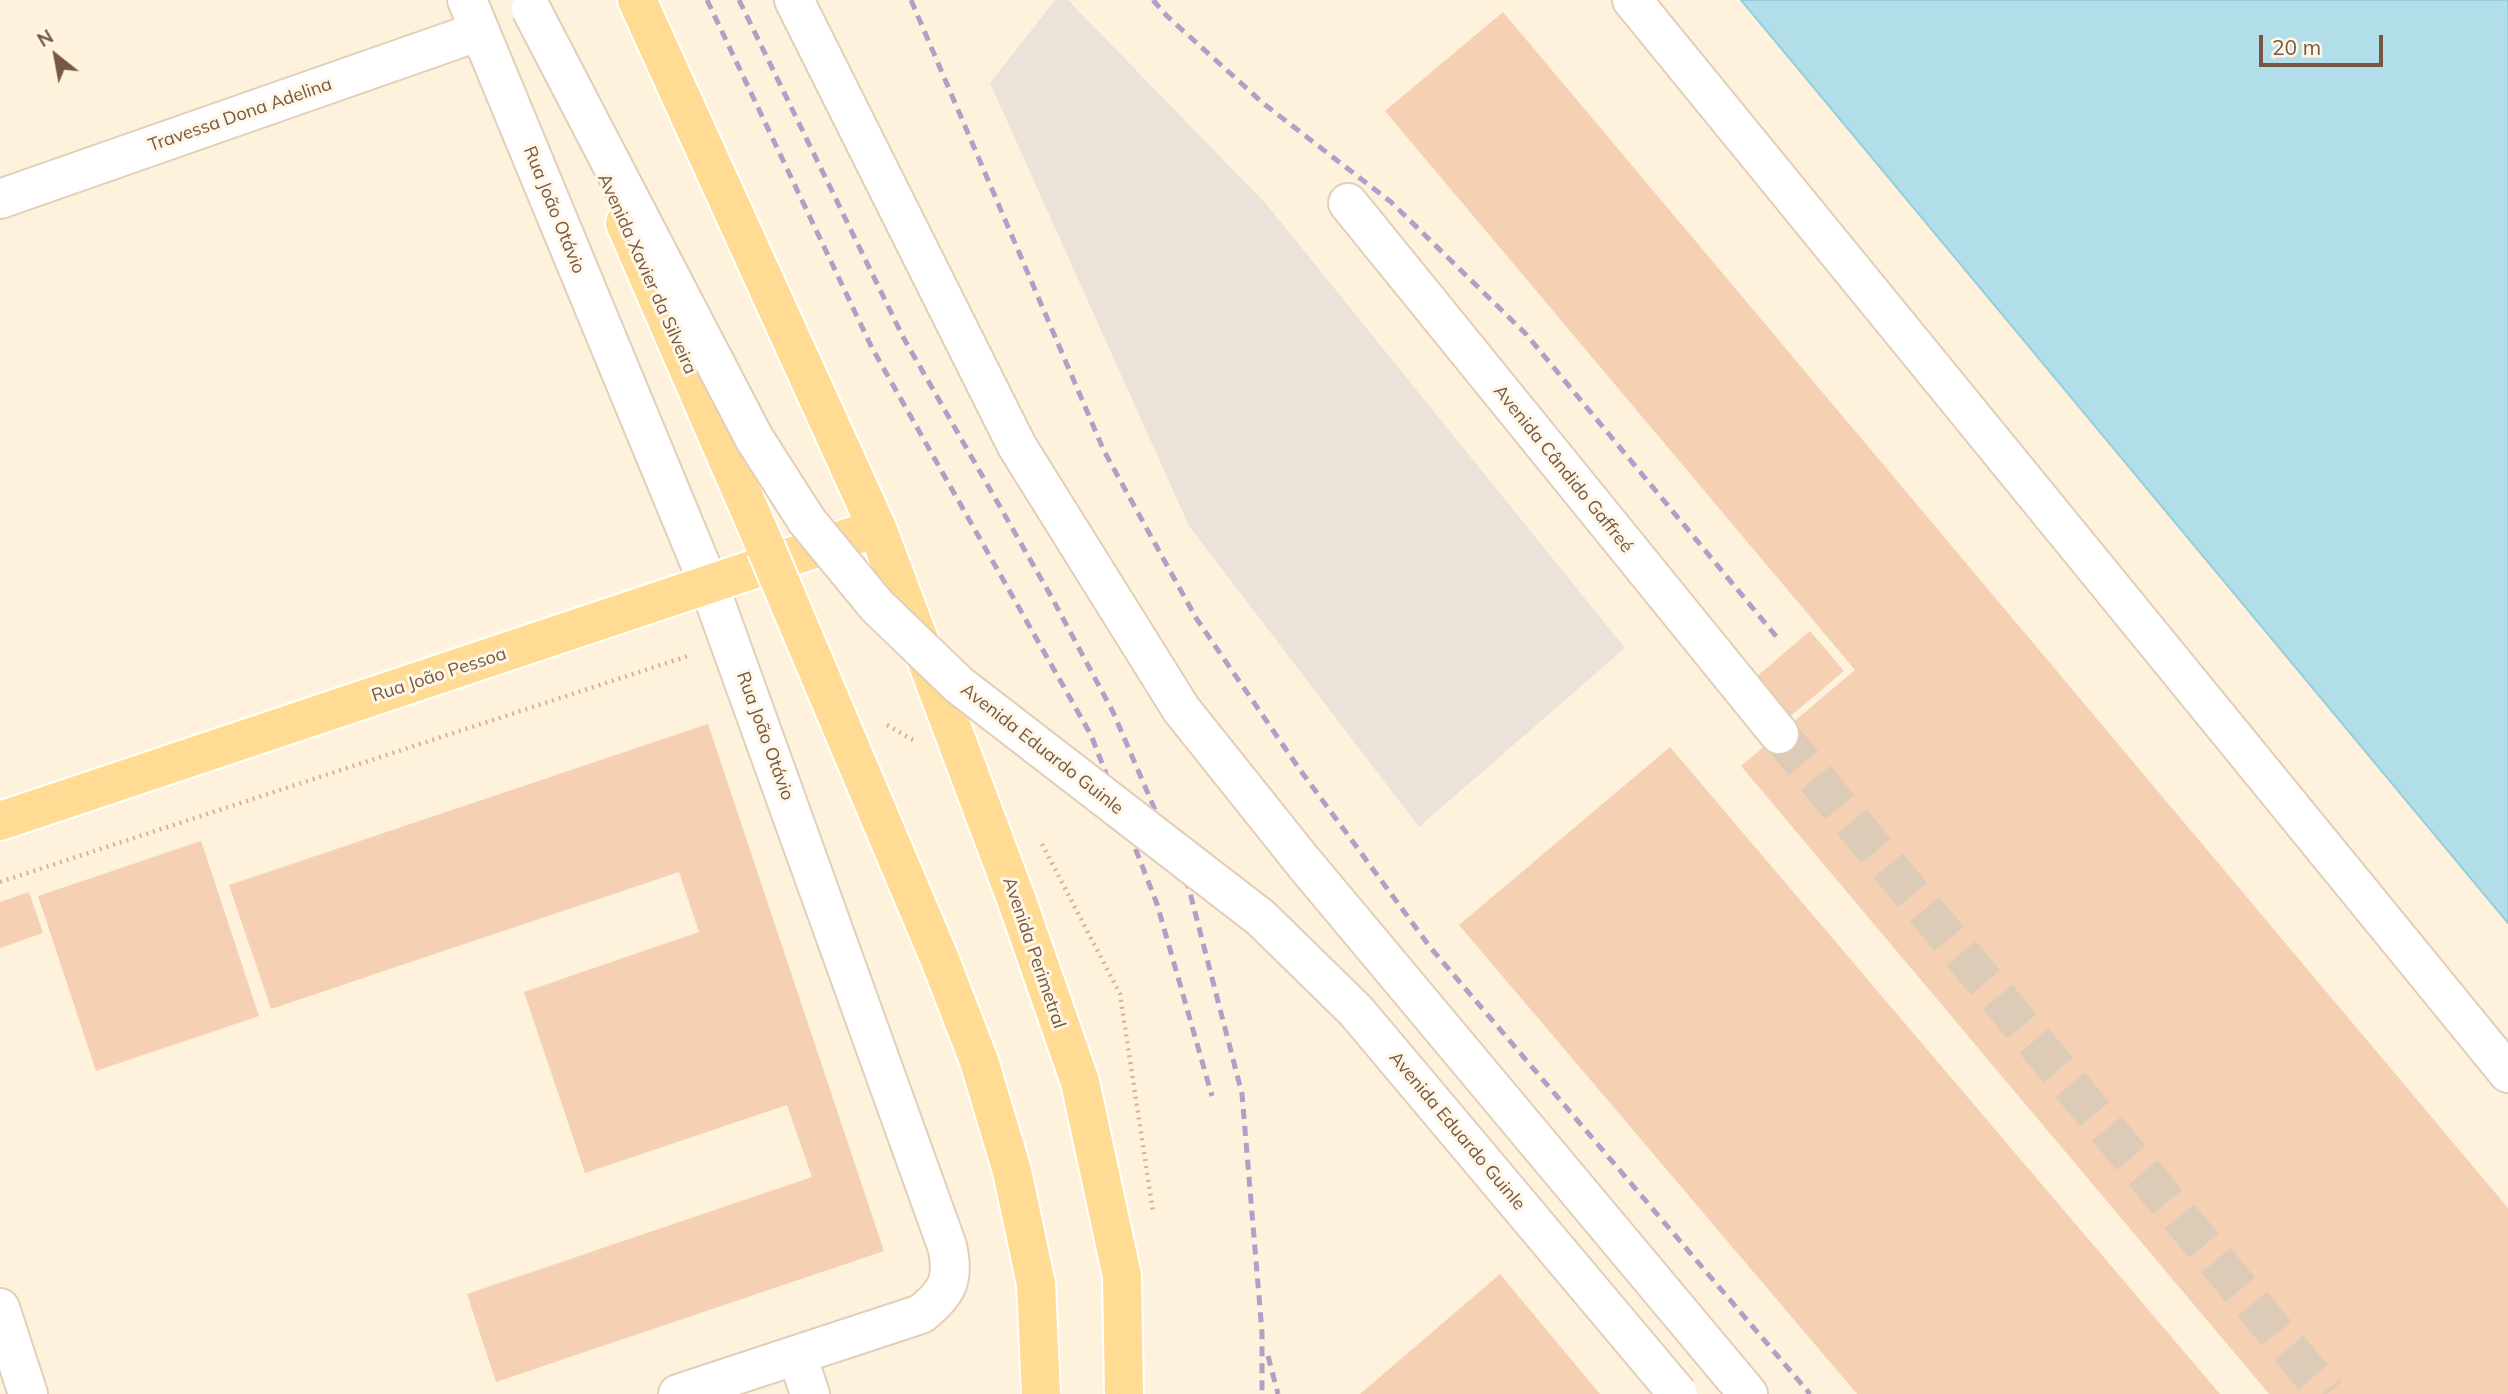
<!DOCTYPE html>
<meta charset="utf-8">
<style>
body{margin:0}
#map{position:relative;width:2508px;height:1394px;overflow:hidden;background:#fef2dd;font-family:Mulish,sans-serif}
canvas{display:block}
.north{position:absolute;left:21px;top:21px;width:70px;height:70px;-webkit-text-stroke:5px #fff6e5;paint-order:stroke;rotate:329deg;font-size:19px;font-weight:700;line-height:28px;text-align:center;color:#755744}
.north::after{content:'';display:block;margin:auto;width:24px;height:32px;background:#755744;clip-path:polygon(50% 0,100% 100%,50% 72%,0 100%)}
.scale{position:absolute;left:2259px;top:35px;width:124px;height:32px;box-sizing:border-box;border:4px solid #755744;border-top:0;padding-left:9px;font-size:21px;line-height:24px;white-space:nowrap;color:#755744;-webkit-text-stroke:5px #fff6e5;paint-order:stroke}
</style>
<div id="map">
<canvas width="2508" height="1394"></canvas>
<div class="north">N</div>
<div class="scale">20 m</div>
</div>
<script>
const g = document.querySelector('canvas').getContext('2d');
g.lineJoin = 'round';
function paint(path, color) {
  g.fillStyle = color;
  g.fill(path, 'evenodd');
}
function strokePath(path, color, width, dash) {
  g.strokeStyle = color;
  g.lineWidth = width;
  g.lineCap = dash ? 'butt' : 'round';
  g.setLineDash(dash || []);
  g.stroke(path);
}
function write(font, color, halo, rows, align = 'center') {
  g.font = font + ' Mulish,sans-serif';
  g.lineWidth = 6;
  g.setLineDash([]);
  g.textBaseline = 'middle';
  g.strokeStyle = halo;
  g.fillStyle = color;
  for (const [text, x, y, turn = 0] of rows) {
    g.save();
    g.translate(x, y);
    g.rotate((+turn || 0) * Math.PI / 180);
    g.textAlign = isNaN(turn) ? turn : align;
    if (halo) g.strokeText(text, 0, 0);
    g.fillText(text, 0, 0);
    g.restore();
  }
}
paint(new Path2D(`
 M1055,0H1068L1267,205L1625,648L1419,827L1189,526L990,83Z`), '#ebe3da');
const water = new Path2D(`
 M1741,0H2508V923Z`);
paint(water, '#b1dee8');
strokePath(water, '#96cedb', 2);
paint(new Path2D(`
 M1503,12L2508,1208V1394H2269L1741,766L1855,670L1385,111Z
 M1810,631L1844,671L1781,724L1748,684Z
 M708,724L884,1251L496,1382L467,1294L812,1177L787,1105L585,1173L524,992L699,932L679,872L271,1009L229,885Z
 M1670,747L2220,1394H1857L1459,925Z
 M201,841L259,1016L96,1071L38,896Z
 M29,892L43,933L0,948V902Z
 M1500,1274L1600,1394H1360Z`), '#f5d0b3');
strokePath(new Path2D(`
 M1779,734L2327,1394`), '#dccbb7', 38, [38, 19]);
const minor = new Path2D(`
 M467,0L709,585L947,1246C955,1280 947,1293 921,1314L678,1394
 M794,0L1017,446L1181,709L1304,863L1748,1394
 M1632,0L2508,1073
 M0,199L480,31
 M1348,203L1779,734
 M0,1308L28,1394
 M797,1355L810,1394`);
const major = new Path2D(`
 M637,0L877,528L1018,904L1080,1082L1122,1276L1124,1394
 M625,223L766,548
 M0,821L877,528`);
strokePath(minor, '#e2ceb9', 42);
strokePath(major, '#fff', 42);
strokePath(new Path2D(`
 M887,725L913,740
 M1042,844L1120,994L1153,1212
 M0,882L691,655`), '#dab397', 4.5, [2, 5]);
strokePath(minor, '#fff', 38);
strokePath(major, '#ffdb93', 38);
strokePath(new Path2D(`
 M707,0L872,348L1091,735L1157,904L1212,1096
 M739,0L903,337L1051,596L1113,712L1189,889L1242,1094L1262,1332V1394
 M911,0L1104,451L1196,618L1298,767L1430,947L1810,1394
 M1153,0L1167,16L1264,104L1391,202L1526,334L1780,641
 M1268,1356L1278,1394`), '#b59dc7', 5, [10, 7]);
const minorBridge = new Path2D(`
 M531,9L754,438L807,521L877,606L959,685L1261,918L1356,1011L1678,1394`);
const majorBridge = new Path2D(`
 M766,548L940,960L979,1061L1012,1171L1036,1284L1041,1394`);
strokePath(minorBridge, '#e2ceb9', 42, []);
strokePath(majorBridge, '#fff', 42, []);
strokePath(minorBridge, '#fff', 38);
strokePath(majorBridge, '#ffdb93', 38);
write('18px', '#755744', '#fff6e5', [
 ["Travessa Dona Adelina",240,115,-19],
 ["Rua João Otávio",554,210,68],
 ["Avenida Xavier da Silveira",647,274,66],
 ["Avenida Cândido Gaffreé",1563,469,51],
 ["Rua João Pessoa",439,675,-18],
 ["Rua João Otávio",765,736,70],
 ["Avenida Eduardo Guinle",1042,749,38],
 ["Avenida Perimetral",1034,953,71],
 ["Avenida Eduardo Guinle",1457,1131,50]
]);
</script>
